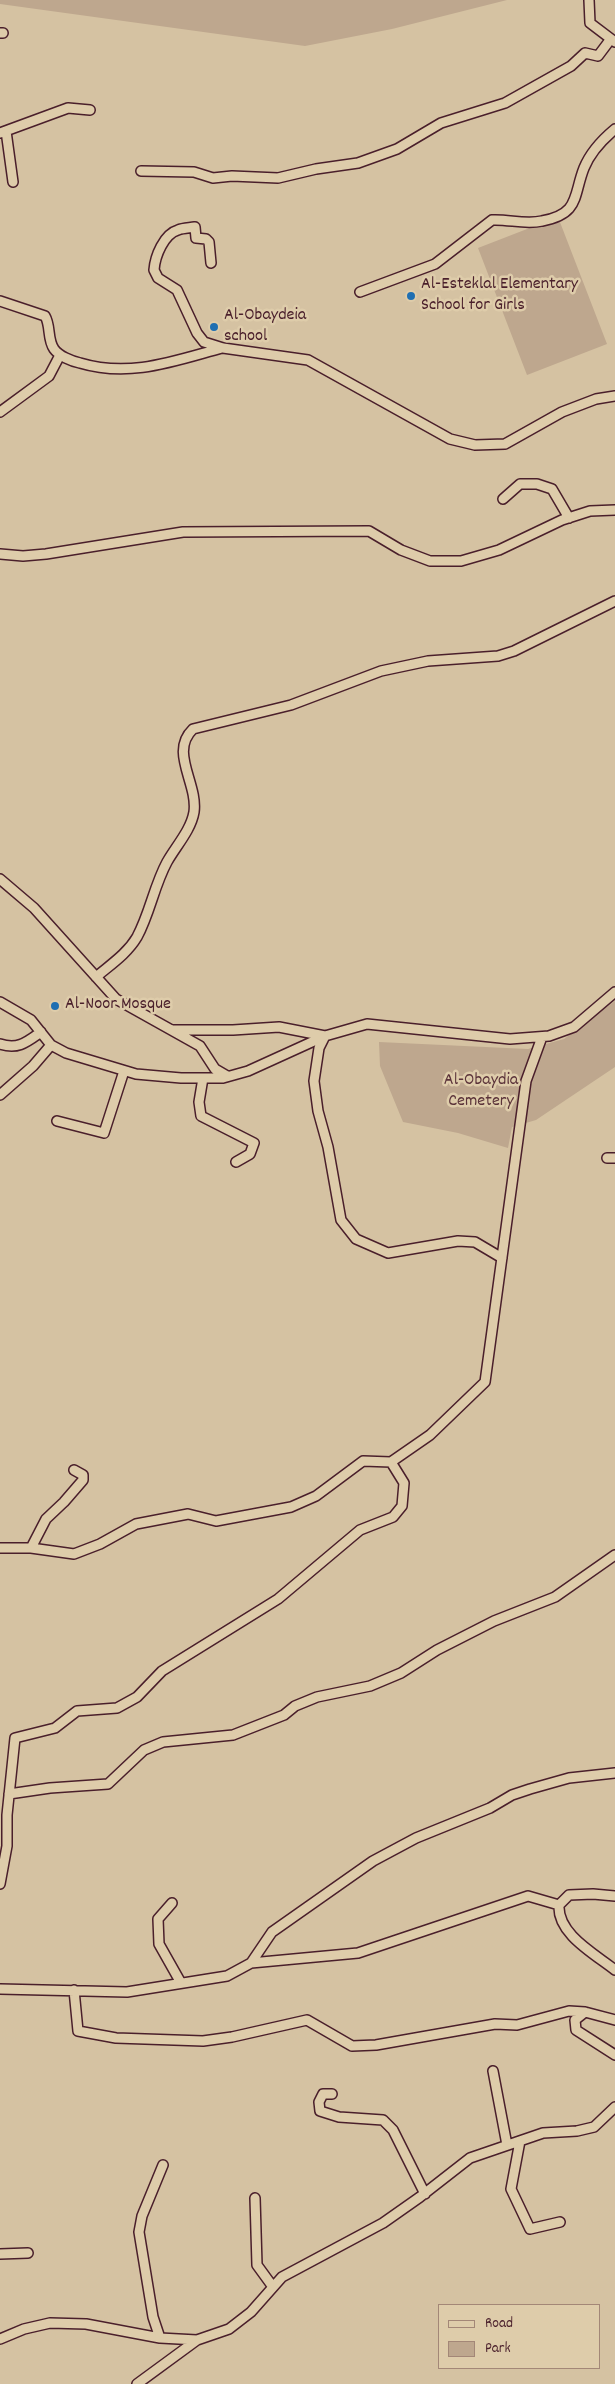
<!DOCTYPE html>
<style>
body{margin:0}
#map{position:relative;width:615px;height:2384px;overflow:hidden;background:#d5c2a2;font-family:Dekko,sans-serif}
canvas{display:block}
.legend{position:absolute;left:438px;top:2304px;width:162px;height:65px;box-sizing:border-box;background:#deccaa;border:1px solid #a38777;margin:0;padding:6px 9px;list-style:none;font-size:15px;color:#4a1f2b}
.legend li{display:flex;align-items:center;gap:10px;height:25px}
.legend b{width:25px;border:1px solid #a38777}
</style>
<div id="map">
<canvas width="615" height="2384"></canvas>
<ul class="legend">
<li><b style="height:6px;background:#deccaa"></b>Road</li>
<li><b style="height:14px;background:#bea78e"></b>Park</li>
</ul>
</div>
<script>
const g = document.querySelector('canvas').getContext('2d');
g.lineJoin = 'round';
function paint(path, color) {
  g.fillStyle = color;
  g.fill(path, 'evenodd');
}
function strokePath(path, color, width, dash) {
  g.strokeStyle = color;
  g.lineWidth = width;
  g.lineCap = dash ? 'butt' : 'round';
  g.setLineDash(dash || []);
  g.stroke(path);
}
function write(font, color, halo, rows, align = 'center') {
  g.font = font + ' Dekko,sans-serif';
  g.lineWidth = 5;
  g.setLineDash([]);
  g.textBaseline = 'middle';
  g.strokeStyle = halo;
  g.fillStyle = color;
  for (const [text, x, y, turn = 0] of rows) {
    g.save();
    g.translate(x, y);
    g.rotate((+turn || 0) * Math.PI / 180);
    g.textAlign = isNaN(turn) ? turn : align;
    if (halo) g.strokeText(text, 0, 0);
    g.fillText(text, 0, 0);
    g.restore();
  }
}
paint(new Path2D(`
 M0,0H507L392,29L305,46L0,4Z
 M558,217L607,344L527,375L478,248Z
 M615,1001V1067L536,1120L512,1127L508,1148L458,1133L403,1122L380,1066L379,1042L528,1049L564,1039Z`), '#bea78e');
const minor = new Path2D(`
 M589,0L590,23L615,42
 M0,33H3
 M6,131L13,182
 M0,133L68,108L90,110
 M141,171L194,172L213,178L232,176L278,178L316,169L358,163L397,149L441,123L505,103L571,66L585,53L598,56L610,40
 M211,263L209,242L206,239L196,238L195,227C190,228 183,228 178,230C164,234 155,256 154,270L158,278L177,290L197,333L204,342L223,348L308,360L450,439L475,445L505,444L562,412L596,399L615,396
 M360,292L435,264L492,220C509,219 525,225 542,221C580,214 573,196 584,168C590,153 603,139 615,129
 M0,301L45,316C51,326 47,339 54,349C59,356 71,361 80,363C130,378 174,361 222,348
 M0,412L49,376L60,355
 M503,499L520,484H537L552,489L569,518
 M0,554L23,556L46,554L183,532L369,531L401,550L430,561H461L499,550L562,520L590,511L615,510
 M0,879L34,908L116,999L200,1046L215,1069L227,1076
 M96,977C110,965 127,954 137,937C150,913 154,886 167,862C176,846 191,830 194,812C198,783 169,752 193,729L291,705L381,671L428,661L498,656L514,651L615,601
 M0,1002L31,1020L51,1045L66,1053L136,1074L181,1078H223L248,1071L325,1036L367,1024L510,1039L549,1036L574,1027L615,992
 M173,1030H233L279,1027L325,1036L319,1048L314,1081L318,1111L328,1147L341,1220L356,1239L388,1253L458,1241L475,1242L502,1258
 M0,1044C18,1050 27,1042 41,1032
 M203,1078L199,1102L201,1116L254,1143L250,1154L236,1162
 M0,1095L33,1066L51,1045
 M57,1121L104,1133L124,1071
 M607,1158H615
 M0,1548H31L74,1554L100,1544L136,1524L188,1514L216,1521L291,1507L316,1496L363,1461L391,1462L430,1435L485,1382L526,1081L542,1037
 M31,1548L46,1519L64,1502L83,1480V1475L74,1470
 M9,1794L50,1788L108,1784L144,1750L163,1742L233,1735L284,1715L295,1706L317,1697L370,1686L401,1673L437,1650L494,1621L555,1597L615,1555
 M0,1884L7,1846V1815L15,1738L55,1728L77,1711L117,1708L137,1697L162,1671L278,1599L360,1530L393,1517L402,1506L404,1483L391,1462
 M615,1896L593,1894L569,1895L559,1905C557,1934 595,1954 615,1970
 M172,1903L158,1919L159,1944L181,1983
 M251,1963L272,1932L373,1861L416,1838L490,1808L512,1795L530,1789L569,1778L615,1773
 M0,1989L127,1992L227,1976L251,1963L358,1953L528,1896L559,1905
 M74,1990L78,2031L116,2038L203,2041L232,2037L307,2020L352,2046L376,2045L495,2024L517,2025L569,2011L585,2012L615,2020
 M585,2012L575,2020L576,2030L615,2055
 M493,2071L507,2145
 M332,2094H323L319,2102L320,2111L339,2117L383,2120L393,2130L425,2194
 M520,2141L511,2189L530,2229L560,2222
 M255,2198L257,2265L273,2287
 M0,2254L28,2253
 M160,2338L153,2317L139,2232L142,2216L163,2165
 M0,2339L24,2329L50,2323L86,2324L160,2338L197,2340L229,2329L251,2312L282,2277L383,2223L420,2197L470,2158L543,2133L577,2131L594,2127L615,2107
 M137,2384L197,2340`);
strokePath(minor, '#4a1f2b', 12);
strokePath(minor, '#deccaa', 9);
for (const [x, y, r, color] of [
 [411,296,5,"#1f6fb2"],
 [214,327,5,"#1f6fb2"],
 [55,1006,5,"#1f6fb2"]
]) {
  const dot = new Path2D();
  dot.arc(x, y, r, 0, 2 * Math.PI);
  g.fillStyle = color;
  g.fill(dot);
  strokePath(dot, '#deccaa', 2);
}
write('18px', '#4a1f2b', '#deccaa', [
 ["Al-Esteklal Elementary",421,286],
 ["School for Girls",421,307],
 ["Al-Obaydeia",224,317],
 ["school",224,338],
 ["Al-Noor Mosque",65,1006]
], 'left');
write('18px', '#5b333a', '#deccaa', [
 ["Al-Obaydia",481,1082],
 ["Cemetery",481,1103]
]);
</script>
